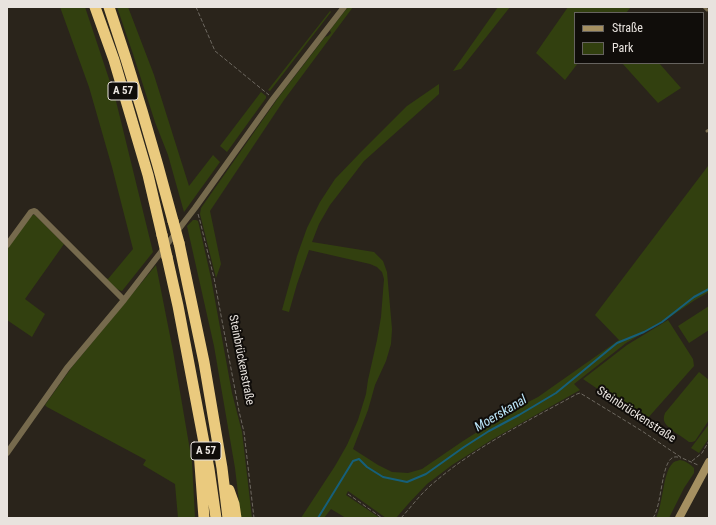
<!DOCTYPE html>
<meta charset="utf-8">
<style>
body{margin:0}
#map{position:relative;width:716px;height:525px;overflow:hidden;background:#2a241b;font-family:"Roboto Condensed",sans-serif}
canvas{display:block}
.frame{position:absolute;inset:0;border:8px solid #e8e3de;pointer-events:none}
.legend{position:absolute;left:574px;top:12px;width:130px;height:52px;box-sizing:border-box;background:#100d0a;border:1px solid #66635f;margin:0;padding:5px 7px;list-style:none;font-size:12px;color:#e8e3de}
.legend li{display:flex;align-items:center;gap:8px;height:20px}
.legend b{width:20px;border:1px solid #66635f}
</style>
<div id="map">
<canvas width="716" height="525"></canvas>
<div class="frame"></div>
<ul class="legend">
<li><b style="height:5px;background:#a59061"></b>Straße</li>
<li><b style="height:11px;background:#32400f"></b>Park</li>
</ul>
</div>
<script>
const g = document.querySelector('canvas').getContext('2d');
g.lineJoin = 'round';
function paint(path, color) {
  g.fillStyle = color;
  g.fill(path, 'evenodd');
}
function strokePath(path, color, width, dash) {
  g.strokeStyle = color;
  g.lineWidth = width;
  g.lineCap = dash ? 'butt' : 'round';
  g.setLineDash(dash || []);
  g.stroke(path);
}
function write(font, color, halo, rows, align = 'center') {
  g.font = font + ' "Roboto Condensed",sans-serif';
  g.lineWidth = 4;
  g.setLineDash([]);
  g.textBaseline = 'middle';
  g.strokeStyle = halo;
  g.fillStyle = color;
  for (const [text, x, y, turn = 0] of rows) {
    g.save();
    g.translate(x, y);
    g.rotate((+turn || 0) * Math.PI / 180);
    g.textAlign = isNaN(turn) ? turn : align;
    if (halo) g.strokeText(text, 0, 0);
    g.fillText(text, 0, 0);
    g.restore();
  }
}
paint(new Path2D(`
 M60,7H85L115,97L153,252L122,291C116,290 110,283 106,279V278L108,279L133,249L112,167L89,87Z
 M117,7H128L154,75L189,186L213,155L220,162L184,212L168,155L155,122L133,54Z
 M348,7H353L284,100L210,211L221,264L216,278L200,214L201,208L278,98L325,37L328,36L331,33L330,30Z
 M498,7H510L461,69L453,71Z
 M568,7H631L626,13H575V63H578L565,80L536,53Z
 M330,11L331,12L270,91L268,90Z
 M622,63H659L681,88L658,103Z
 M439,84V94L364,161L330,205L319,224L312,242L374,252L383,261L387,272L392,329L391,344L386,361L375,385L368,410L353,449L378,465L392,472L408,473L422,469L463,441L509,412L538,397L619,340L595,315L708,166H709V292L695,300L667,319L626,343L574,384L580,390L493,439L452,465L427,484L409,503L396,518H386L348,491L346,495L380,518H346L331,509L324,518H301L335,466L347,445L358,420L366,394L368,380L377,340L381,317L384,279L382,272L377,267L370,264L309,250L297,284L289,312L282,310L297,256L307,228L320,202L335,179L360,153L407,106Z
 M261,92L266,96V98L227,152L220,146Z
 M33,215H35L64,244L25,299L45,314L32,337L7,320V249L31,216Z
 M193,220H196L198,221L199,225L211,278L232,393L242,432L252,518H241L235,468L214,346L187,226Z
 M156,265L173,351L192,462L195,518H178L175,484L143,465L146,460L47,407L45,405L72,367Z
 M709,306V330L689,343L678,326Z
 M668,320L693,359L694,366L647,419L639,417L583,379L627,345Z
 M699,372L709,380V420L695,441L692,442H689C683,437 668,429 665,423C663,419 664,416 665,413Z
 M709,424V438L699,453L691,448Z
 M680,460C686,461 690,464 694,468V473L684,488L669,518H656C663,504 663,473 672,464C674,461 677,461 680,460Z`), '#32400f');
strokePath(new Path2D(`
 M318,518L353,461L359,459L367,467L383,477L407,482L426,474L464,447L489,431L519,415L556,393L617,343L644,332L662,322L694,297L709,289`), '#165f7a', 2);
strokePath(new Path2D(`
 M196,7L215,51L269,95
 M198,214L200,221L214,278L239,411L244,432L254,518
 M692,461L702,453L709,441
 M348,494L382,518
 M401,518C411,507 419,496 430,486C473,448 526,422 577,394L580,393L585,396L642,431L682,458L698,465
 M653,518C662,505 661,465 672,458C675,456 678,457 681,458`), '#6e6961', 1, [4, 2]);
strokePath(new Path2D(`
 M704,7L707,10
 M707,131L709,130`), '#766a4d', 3);
strokePath(new Path2D(`
 M7,245L31,212L34,211L36,212L124,300
 M7,453L67,368L124,300L195,208L273,99L344,7`), '#766a4d', 6);
strokePath(new Path2D(`
 M679,518L709,462`), '#a59061', 8);
strokePath(new Path2D(`
 M95,7L114,60L148,175L162,235
 M109,7C133,78 154,149 173,221
 M179,243L204,362L222,468L228,518
 M167,257L178,306L209,469L216,518
 M199,451L204,518
 M229,490L234,504L236,518`), '#eaca7e', 11);
strokePath(new Path2D(`
 M173,221L179,243
 M162,235L167,257`), '#eaca7e', 11);
for (const [x, y, w] of [
 [123,91,30],
 [206,451,30]
]) {
  const box = new Path2D();
  box.roundRect(x - w / 2, y - 9, w, 18, 3);
  g.fillStyle = '#100d0a';
  g.fill(box);
  strokePath(box, '#e8e3de', 1);
}
write('bold 11px', '#e8e3de', null, [
 ["A 57",123,91],
 ["A 57",206,451]
]);
write('12px', '#e8e3de', '#100d0a', [
 ["Steinbrückenstraße",241,360,79],
 ["Steinbrückenstraße",636,415,33]
]);
write('italic 13px', '#bde8fc', '#100d0a', [
 ["Moerskanal",501,414,-31]
]);
</script>
